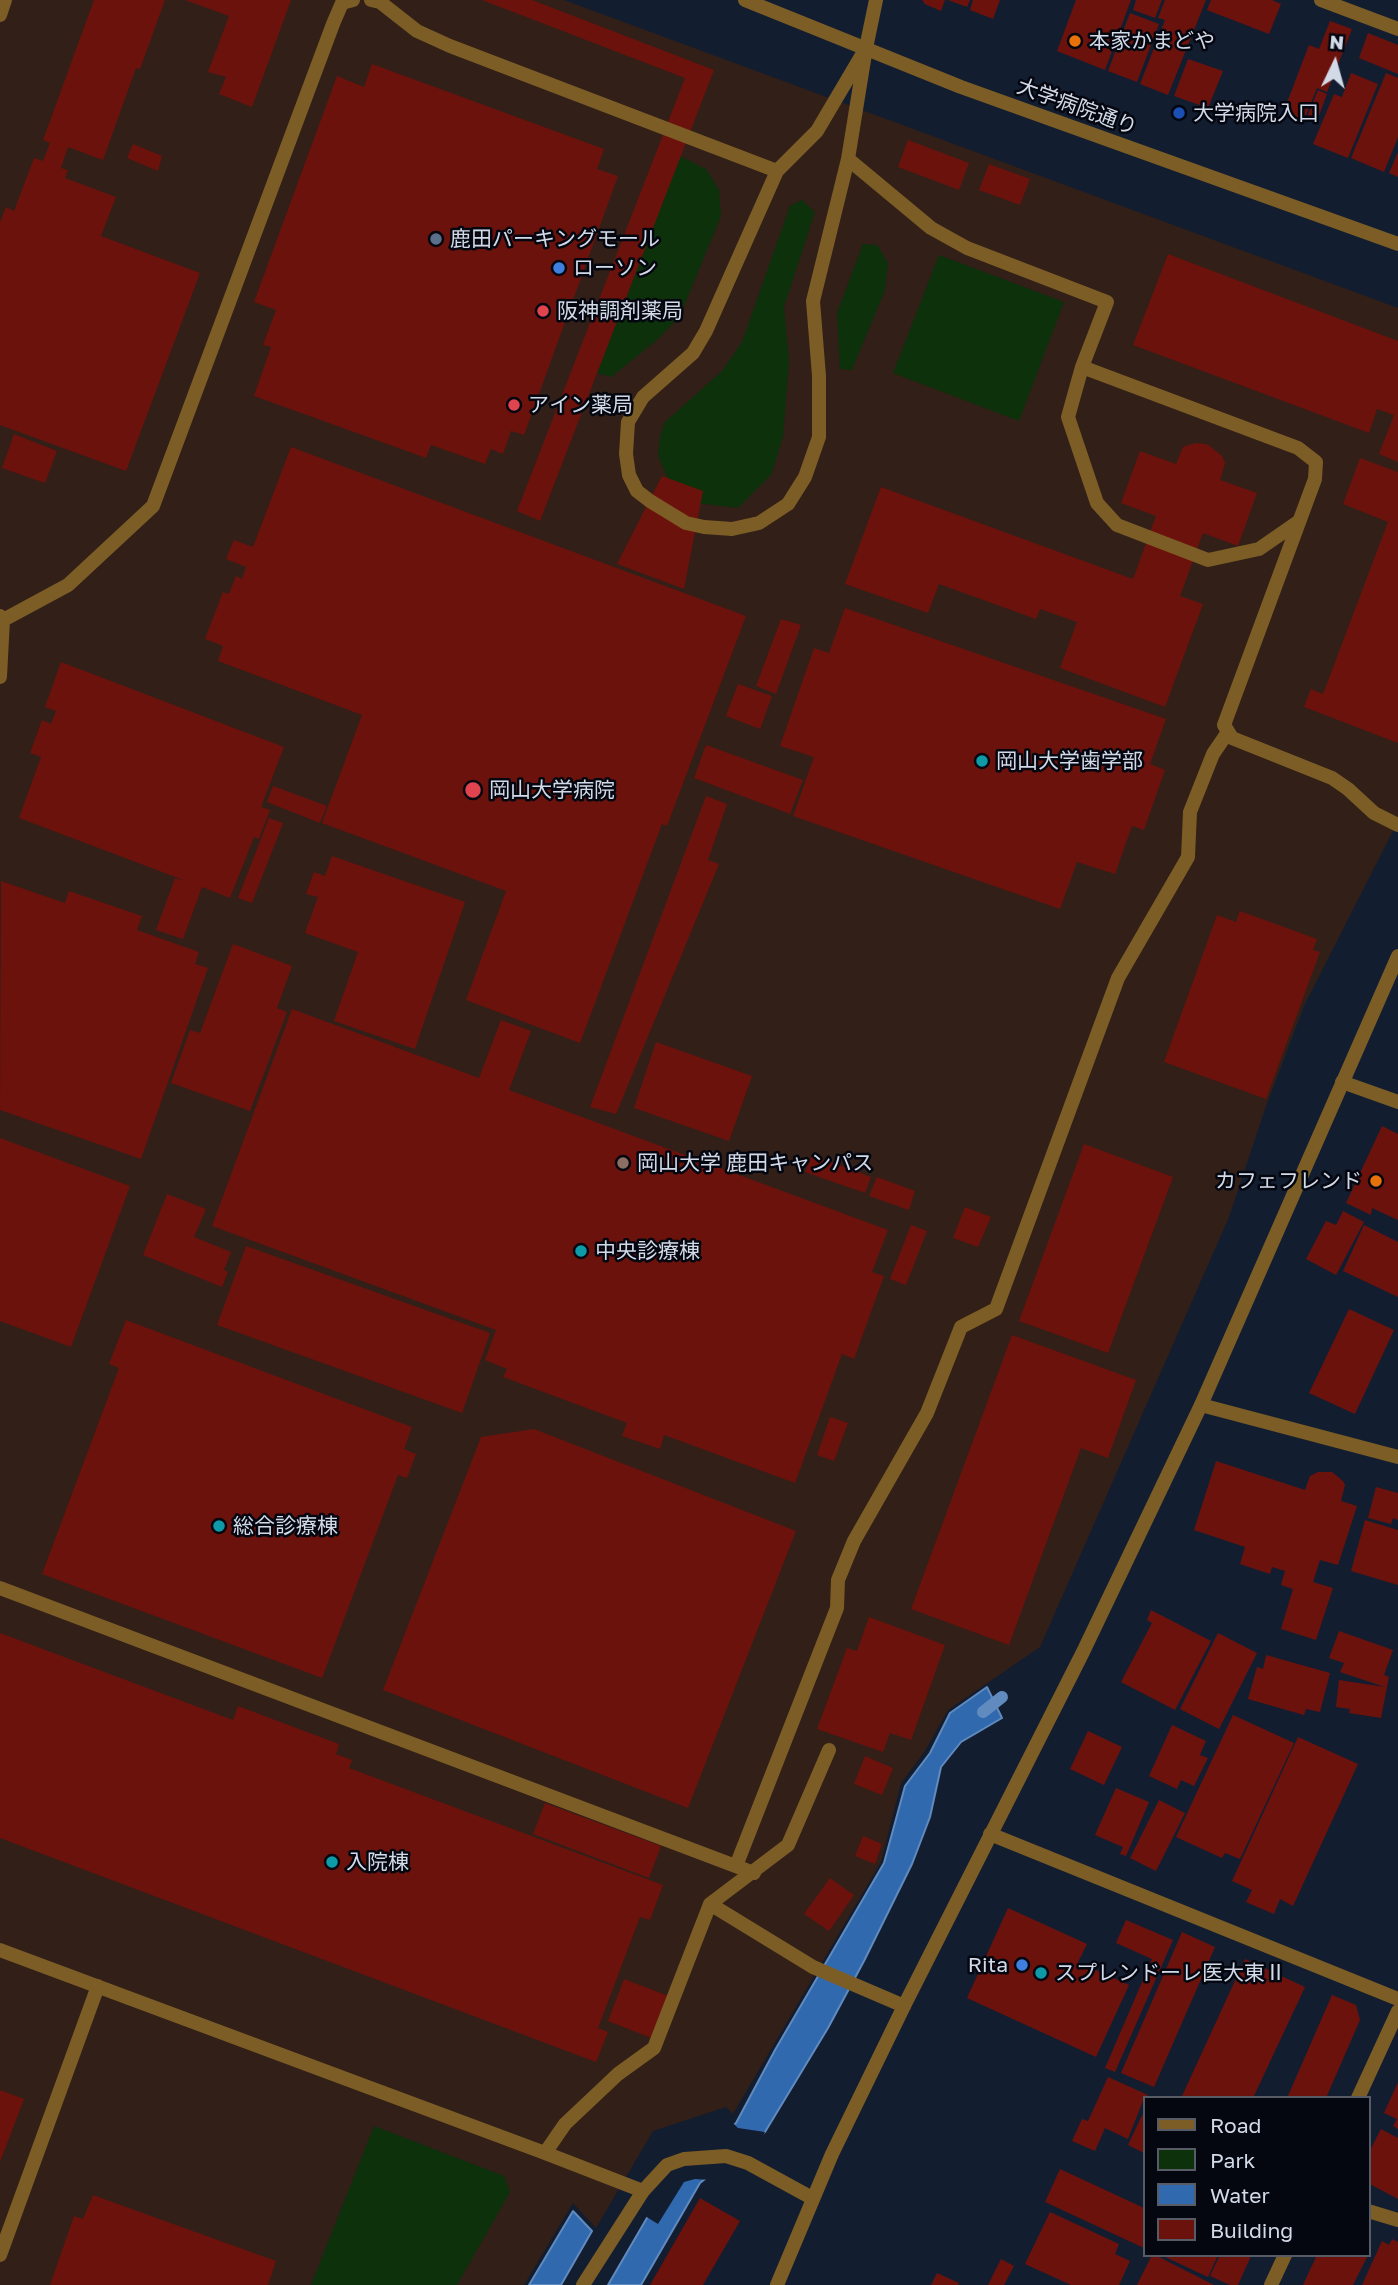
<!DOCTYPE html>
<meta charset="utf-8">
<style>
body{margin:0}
#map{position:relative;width:1398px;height:2285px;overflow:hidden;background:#131d30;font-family:"Golos Text",sans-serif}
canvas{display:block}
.legend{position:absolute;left:1143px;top:2096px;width:228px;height:161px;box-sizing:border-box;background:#040710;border:2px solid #565b66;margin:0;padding:9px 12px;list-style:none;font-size:21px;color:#d2d9e7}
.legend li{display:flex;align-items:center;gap:14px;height:35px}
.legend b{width:35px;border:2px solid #565b66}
.north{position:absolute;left:1300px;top:28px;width:70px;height:70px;-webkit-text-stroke:5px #040710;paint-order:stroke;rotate:5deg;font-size:19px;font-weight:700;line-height:28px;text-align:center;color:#d2d9e7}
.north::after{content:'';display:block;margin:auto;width:24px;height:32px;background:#d2d9e7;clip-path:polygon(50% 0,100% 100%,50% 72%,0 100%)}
</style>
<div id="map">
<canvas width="1398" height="2285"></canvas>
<ul class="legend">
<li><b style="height:9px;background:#7b5d25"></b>Road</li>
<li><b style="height:19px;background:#0c310b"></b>Park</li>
<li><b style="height:19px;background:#3069ae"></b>Water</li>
<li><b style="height:19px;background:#6c120c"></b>Building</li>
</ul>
<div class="north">N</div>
</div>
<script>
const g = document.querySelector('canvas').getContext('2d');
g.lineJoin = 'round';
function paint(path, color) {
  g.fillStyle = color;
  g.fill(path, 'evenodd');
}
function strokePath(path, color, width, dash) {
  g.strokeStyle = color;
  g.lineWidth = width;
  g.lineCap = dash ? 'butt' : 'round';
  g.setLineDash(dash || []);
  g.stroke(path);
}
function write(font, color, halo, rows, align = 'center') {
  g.font = font + ' "Golos Text","Noto Sans JP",sans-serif';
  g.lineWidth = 5;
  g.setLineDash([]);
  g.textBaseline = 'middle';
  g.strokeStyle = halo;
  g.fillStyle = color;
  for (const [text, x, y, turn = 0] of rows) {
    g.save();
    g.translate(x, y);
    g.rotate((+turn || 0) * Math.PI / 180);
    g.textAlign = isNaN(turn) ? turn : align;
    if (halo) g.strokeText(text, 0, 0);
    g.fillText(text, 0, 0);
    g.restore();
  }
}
paint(new Path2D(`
 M0,0H564L1398,308V821L1304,1006L1265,1109L1229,1217L1040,1647L948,1710L925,1751L901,1783L881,1862L733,2114L726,2107L653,2131L596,2228L573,2203L524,2285H0Z`), '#311f18');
paint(new Path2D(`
 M680,156L706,169L719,190L721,216L680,316L657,340L611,377L597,373Z
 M802,200L815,212L784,307L789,361L783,437L771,475L738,508L688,502L671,485L658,456L660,436L665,422L722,371L742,342L790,206Z
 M863,244L877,245L888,263L885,290L852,370L840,369L837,313Z
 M939,255L1064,302L1019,421L893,373Z
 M374,2126L504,2176L510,2192L457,2285H311Z`), '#0c310b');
const water = new Path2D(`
 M987,1687L1002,1718L961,1742L941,1767L930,1817L912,1864L864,1961L828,2028L765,2132L700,2183L641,2285H608L669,2180L736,2123L775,2050L884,1863L905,1786L930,1753L950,1713Z
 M573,2211L592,2231L561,2285H529Z`);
paint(water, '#3069ae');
strokePath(water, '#618bbf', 2);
paint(new Path2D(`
 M732,2122L738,2128L765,2132L761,2140L710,2180L695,2179L684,2182L658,2224L645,2216L666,2179L678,2164Z`), '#131d30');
strokePath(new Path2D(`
 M983,1712L1002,1697`), '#618bbf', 12);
paint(new Path2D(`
 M94,0H165L140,69L136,68L103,160L68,147L61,168L68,170L65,178L116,197L101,236L200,273L126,471L0,425V222L6,207L14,211L34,158L43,161L50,143L43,140Z
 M185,0H291L252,107L219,94L226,77L208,72L229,16Z
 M482,0H532L714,70L540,521L517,511L685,78Z
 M922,0H945L941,11L925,4Z
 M948,0H970L967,7Z
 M973,0H1000L993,19L970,10Z
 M1076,0H1131L1105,70L1057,51Z
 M1136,0H1162L1155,18L1133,10Z
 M1165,0H1206L1168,95L1140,84L1165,20L1158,18Z
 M1211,0H1272L1281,4L1269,34L1207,10Z
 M1130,13L1159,24L1137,82L1108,71Z
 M1330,21L1352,29L1327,92L1317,88L1304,120L1283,113L1309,45L1319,49Z
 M1368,33L1398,45V74L1359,58Z
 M1188,59L1223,71L1208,108L1174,96Z
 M372,64L604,149L597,169L618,176L524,435L511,431L503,454L491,449L485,464L431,445L426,458L254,396L271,347L263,345L276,310L254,302L337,76L364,87Z
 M1351,73L1378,84L1348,158L1313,144L1334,94L1342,97Z
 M1386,73L1398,78V137L1384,172L1351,158Z
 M1318,90L1327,94L1317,121L1307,117Z
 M908,140L969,163L959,190L898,167Z
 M133,144L162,156L158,171L127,158Z
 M1398,152V177L1389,173Z
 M989,164L1030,179L1020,205L979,190Z
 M1168,254L1398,341V462L1379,454L1394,415L1377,409L1369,433L1133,345Z
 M14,434L57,451L45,483L2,468Z
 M1195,443L1207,444L1222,456L1225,463L1220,480L1257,493L1238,546L1203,533L1180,596L1203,604L1165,707L1060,668L1077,622L1040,609L1036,619L939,584L928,613L845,584L881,487L1133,579L1156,516L1121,503L1140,451L1176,464L1183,447Z
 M291,447L746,616L667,826L662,824L580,1043L466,1000L506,891L322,823L362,715L218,661L223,646L205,639L223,592L229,594L236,576L242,579L246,567L226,559L234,540L253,547Z
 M1360,458L1398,472V743L1304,707L1311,689L1323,694L1388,522L1343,504Z
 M662,476L703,491L684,589L617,564Z
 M845,608L1166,719L1150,764L1165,770L1144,830L1132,826L1115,874L1077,862L1060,909L793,816L814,757L780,746L814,648L829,653Z
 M781,619L801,625L776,694L756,686Z
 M61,662L284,747L261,807L270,810L259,839L254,837L230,898L202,887L183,939L156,930L175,878L186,881L19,818L41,757L30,753L42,720L51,724L56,711L45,707Z
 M738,684L772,696L760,729L726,716Z
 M706,745L803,780L790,814L694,778Z
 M273,786L327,806L320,823L267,802Z
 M706,796L727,804L708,860L719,864L616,1114L590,1107Z
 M269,818L283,823L252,903L238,898Z
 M332,856L465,902L415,1049L334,1021L358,952L305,933L318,897L306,894L314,872L325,876Z
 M1,881L65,903L69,891L142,916L137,930L199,952L195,964L208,968L141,1159L0,1110Z
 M1240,911L1317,939L1313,950L1320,952L1266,1099L1164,1062L1217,915L1236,922Z
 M233,944L292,966L277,1008L287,1012L250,1111L171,1083L190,1030L200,1033Z
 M292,1009L479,1078L501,1020L531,1031L509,1090L888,1230L872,1272L884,1276L854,1359L842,1354L795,1483L664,1435L660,1449L622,1436L627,1423L503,1377L507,1369L485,1360L496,1330L212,1226Z
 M656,1042L752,1076L729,1141L634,1108Z
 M1382,1126L1398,1134V1220L1372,1208L1371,1215L1346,1203Z
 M0,1138L130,1186L71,1347L0,1321Z
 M1084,1144L1173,1177L1108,1353L1019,1321Z
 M812,1155L871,1177L865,1193L805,1172Z
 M877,1177L915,1191L909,1210L869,1196Z
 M167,1194L206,1209L194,1237L231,1252L224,1270L228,1272L222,1287L143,1255Z
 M965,1207L991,1217L978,1247L953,1238Z
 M1343,1211L1364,1222L1336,1275L1306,1259L1326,1221L1336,1225Z
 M911,1225L927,1231L906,1285L890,1279Z
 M1364,1225L1398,1242V1297L1343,1271Z
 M246,1246L490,1333L462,1413L217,1325Z
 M1349,1309L1394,1330L1355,1414L1309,1393Z
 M126,1320L412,1427L404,1449L416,1454L407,1478L398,1475L322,1678L42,1574L119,1368L109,1364Z
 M1012,1335L1136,1380L1108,1458L1081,1448L1009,1645L911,1609Z
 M830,1417L848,1423L834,1461L817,1455Z
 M534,1429L796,1531L688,1808L383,1690L481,1437Z
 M1216,1461L1305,1490L1310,1476L1318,1472H1332L1343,1481L1345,1485L1341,1501L1357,1506L1338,1565L1320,1560L1313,1582L1333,1588L1316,1640L1281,1629L1293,1589L1281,1585L1285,1571L1272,1567L1270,1574L1240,1564L1245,1547L1194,1530Z
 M1376,1487L1398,1493V1520L1393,1518L1391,1524L1368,1518Z
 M1365,1520L1398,1530V1585L1351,1571Z
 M1151,1610L1211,1641L1175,1710L1121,1682L1152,1623L1147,1620Z
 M869,1617L945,1645L911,1740L890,1733L883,1752L817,1729L847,1648L857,1651Z
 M1339,1631L1393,1650L1384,1675L1389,1677L1381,1718L1349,1713L1350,1709L1336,1707L1339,1680L1385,1687L1340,1672L1344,1663L1329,1658Z
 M0,1633L233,1720L238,1706L339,1744L336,1754L352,1760L349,1768L663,1885L650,1920L640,1917L598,2028L608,2032L596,2062L0,1838Z
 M1218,1633L1257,1653L1219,1729L1180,1709Z
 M1266,1655L1330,1673L1320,1712L1306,1709L1304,1715L1248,1699L1257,1667L1263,1669Z
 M1233,1715L1294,1743L1240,1859L1225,1853L1222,1858L1176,1837Z
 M1172,1725L1206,1741L1200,1755L1208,1758L1194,1786L1181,1780L1177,1789L1149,1776Z
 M1088,1731L1122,1747L1104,1785L1070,1769Z
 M1298,1737L1358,1764L1293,1906L1280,1899L1274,1914L1246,1902L1252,1890L1232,1881Z
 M865,1756L893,1768L882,1795L854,1784Z
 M1116,1788L1149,1802L1126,1856L1120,1854L1123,1847L1095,1835Z
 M1159,1800L1185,1813L1156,1871L1130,1858Z
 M545,1803L661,1846L649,1878L533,1834Z
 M863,1836L882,1844L875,1864L855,1856Z
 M830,1878L854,1895L829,1931L804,1914Z
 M1008,1908L1087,1944L1078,1962L1129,1985L1096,2057L967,1998Z
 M1126,1920L1173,1940L1115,2072L1105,2068L1152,1959L1116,1943Z
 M1182,1932L1215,1947L1154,2087L1121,2073Z
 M1245,1959L1305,1987L1253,2098H1187L1182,2096Z
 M624,1979L671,1997L654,2039L608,2021Z
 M1332,1995L1356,2005L1360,2020L1326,2098H1287Z
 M1108,2077L1148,2095L1144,2098L1128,2139L1105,2128L1095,2151L1072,2141L1082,2119L1088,2121Z
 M1398,2082V2129L1393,2126L1397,2119L1384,2113Z
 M0,2090L24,2099L0,2162Z
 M1142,2115L1144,2116V2153L1128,2145Z
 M1381,2129L1398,2138V2199L1368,2183V2154Z
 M1060,2169L1144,2208V2248L1045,2202Z
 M93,2195L276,2261L268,2285H50L74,2216L83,2219Z
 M700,2198L740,2221L703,2285H650Z
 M1050,2212L1119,2244L1115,2254L1130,2261L1119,2285H1071L1025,2264Z
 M1392,2239L1398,2242V2285H1362L1382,2241L1389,2245Z
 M1152,2255H1155L1214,2285H1137Z
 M1161,2255H1218L1208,2277Z
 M1220,2255L1251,2256L1238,2285H1230L1210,2276Z
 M1317,2255H1368L1353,2285H1303Z
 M1001,2259L1014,2266L1004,2285H988Z
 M937,2273L959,2283L958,2285H931Z`), '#6c120c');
strokePath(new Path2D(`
 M371,0L380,2L417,31L450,46L777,171
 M0,15L5,0
 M866,48L848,159L813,301L819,376V437L805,477L788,504L759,523L732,529L704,527L686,523L650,501L637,491L629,475L626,454L628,422L643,397L693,353L706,331L777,171L817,131Z
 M848,159L931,228L967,248L1107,302L1082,367L1298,448L1316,462L1315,479L1224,725L1232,738L1332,778L1348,789L1374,813L1398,825
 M1082,367L1068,417L1097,503L1117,525L1208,560L1259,549L1298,522
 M0,616L3,620L0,677
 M3,620L68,585L153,506L333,24L342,3L353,0
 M0,1588L754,1873
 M736,1866L837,1608L838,1580L854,1541L927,1413L961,1327L996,1309L1118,978L1188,857L1190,812L1213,754L1228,732
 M710,1904L788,1845L829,1750
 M0,1950L545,2153L565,2124L618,2074L654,2048L710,1904L813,1967L904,2006
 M545,2153L643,2191
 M0,2255L98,1986`), '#7b5d25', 14);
strokePath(new Path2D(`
 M1321,0L1398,29
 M866,48L876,0
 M1342,1082L1398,1102
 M1201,1405L1398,1457
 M990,1834L1398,1999
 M1358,2098L1398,2011
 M1368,2211L1398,2220
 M583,2285L643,2191L667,2165L684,2159L726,2156L748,2163L812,2198
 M1271,2285L1285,2255`), '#7b5d25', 14);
strokePath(new Path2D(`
 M745,0L961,87L1398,244
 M777,2285L832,2154L904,2006L1083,1652L1201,1405L1398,956`), '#7b5d25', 14);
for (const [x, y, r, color] of [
 [1075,41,7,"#e8710a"],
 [1179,113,7,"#1a4fb4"],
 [436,239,7,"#5c6f8a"],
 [559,268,7,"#3f7fe0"],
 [543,311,7,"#e0444e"],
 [514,405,7,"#e0444e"],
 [982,761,7,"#0f9aa8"],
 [473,790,9,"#e0444e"],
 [623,1163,7,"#8d6e63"],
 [1376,1181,7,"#e8710a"],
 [581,1251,7,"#0f9aa8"],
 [219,1526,7,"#0f9aa8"],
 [332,1862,7,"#0f9aa8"],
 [1022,1965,7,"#3f7fe0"],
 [1041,1973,7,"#0f9aa8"]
]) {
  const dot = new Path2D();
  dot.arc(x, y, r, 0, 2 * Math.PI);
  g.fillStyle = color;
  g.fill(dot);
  strokePath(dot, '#040710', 2.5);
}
write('21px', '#d2d9e7', '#040710', [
 ["本家かまどや",1089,41],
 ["大学病院入口",1193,113],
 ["鹿田パーキングモール",450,239],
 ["ローソン",573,268],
 ["阪神調剤薬局",557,311],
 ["アイン薬局",528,405],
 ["岡山大学歯学部",996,761],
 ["岡山大学病院",489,790],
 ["岡山大学 鹿田キャンパス",637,1163],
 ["カフェフレンド",1362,1181,"right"],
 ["中央診療棟",595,1251],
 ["総合診療棟",233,1526],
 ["入院棟",346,1862],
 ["Rita",1008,1965,"right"],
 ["スプレンドーレ医大東Ⅱ",1055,1973]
], 'left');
write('21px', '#d2d9e7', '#040710', [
 ["大学病院通り",1077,107,20]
]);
</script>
